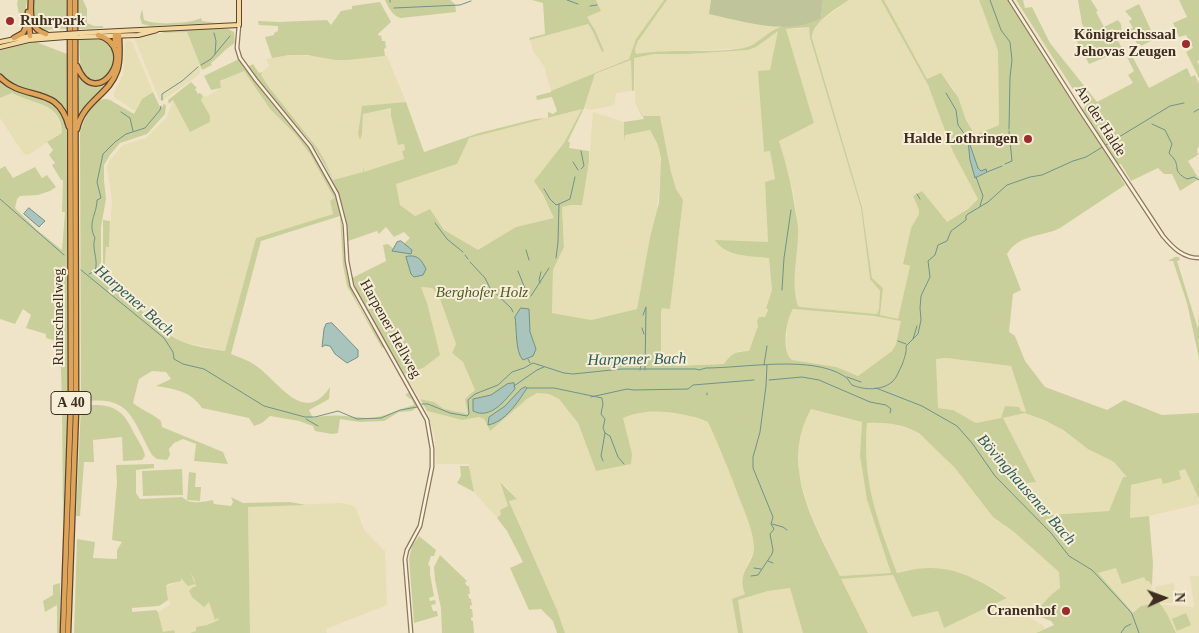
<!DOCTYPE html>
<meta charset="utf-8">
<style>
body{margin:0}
#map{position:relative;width:1199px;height:633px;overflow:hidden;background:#f0e4c8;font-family:Georgia,serif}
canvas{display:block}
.north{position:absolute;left:1139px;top:573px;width:50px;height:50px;-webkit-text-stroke:4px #f7eed8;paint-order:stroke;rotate:88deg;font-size:14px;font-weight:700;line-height:20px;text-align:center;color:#3d2e20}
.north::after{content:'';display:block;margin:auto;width:18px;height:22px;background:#3d2e20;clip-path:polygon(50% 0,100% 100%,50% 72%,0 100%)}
</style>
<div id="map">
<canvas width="1199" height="633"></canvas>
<div class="north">N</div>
</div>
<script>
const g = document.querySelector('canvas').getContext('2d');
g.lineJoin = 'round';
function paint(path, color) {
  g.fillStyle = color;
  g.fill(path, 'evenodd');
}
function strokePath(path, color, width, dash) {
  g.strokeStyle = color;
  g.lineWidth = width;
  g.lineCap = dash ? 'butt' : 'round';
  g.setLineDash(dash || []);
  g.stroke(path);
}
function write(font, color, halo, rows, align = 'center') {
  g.font = font + ' Georgia,serif';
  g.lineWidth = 4;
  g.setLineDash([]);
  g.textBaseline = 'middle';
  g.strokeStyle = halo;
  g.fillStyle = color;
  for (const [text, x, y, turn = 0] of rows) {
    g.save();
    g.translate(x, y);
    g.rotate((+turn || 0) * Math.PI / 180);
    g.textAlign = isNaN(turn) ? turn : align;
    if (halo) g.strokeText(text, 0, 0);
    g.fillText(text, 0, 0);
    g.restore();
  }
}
paint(new Path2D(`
 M596,0H664L634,43L632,56L629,59L551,91L544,66L533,51L530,40L588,24L593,32L602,51H604L595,30L587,17L601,11Z
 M667,0H711L710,14L779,27L769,33L757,43L745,48L691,51L650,52L636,54L635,49L640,37Z
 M849,0H881L928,85L953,152L978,199L968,209L946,223L922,191L913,196L919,210V214L911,228L903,264L910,266L898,319L902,320L896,344L892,351L858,376L845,371L792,360L789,358L787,353L786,342L788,321L789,314L794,309L894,319L880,315L883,288L872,278L862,207L812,38V33L816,25Z
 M884,0H979L998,51L999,125L975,135L966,120L954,89L941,74L927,79Z
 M809,26L810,38L861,208L870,279L880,291L879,309L877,314L801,307L798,306L796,300L794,281L797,252L798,225L794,195L779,141L814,123L786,29H799Z
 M779,30L770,71H759L764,152L770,151L775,180L765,182L768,243L720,241L744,255L769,258L772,290L766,307L767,314L765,317H759L757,321L758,326L749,351H739L724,364L676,366L661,358V313L662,308H670L683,200L676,189L671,172L661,120L642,116L635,102L634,58L654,54H687L748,50Z
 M187,32L200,66V73L196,77L162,101L159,99L134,37L163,33Z
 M127,40L132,42L153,92L142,99L135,111L114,97V92L123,75L125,42Z
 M289,55L315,56L335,60L387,56L406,102L362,107L358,134L359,139L362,134L363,114L391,108V116L398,145L404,144L405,150L402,152L404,160L377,169L333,180L325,161L318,149L283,105L261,75L262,72L269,66L266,59Z
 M631,60L632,91L616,93L615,105L591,110L584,108L595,75Z
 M242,71H244L270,109L295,134L310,154L334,198L330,201L333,214L256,238L226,351L182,342L176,338L129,299L105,273L106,247L109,246L112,201L107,167L110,160L123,145L146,138L167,117L173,100L208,115L201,99L203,96L206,97L221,88L220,82Z
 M12,93L21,98L44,104L51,109L58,118L62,133L55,137L30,154L26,155L23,153L0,118V98Z
 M582,109L564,144L534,181L555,218L516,227L478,251L444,230L430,209L415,216L400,205L396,184L457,164L468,138Z
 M593,112L624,122L625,135L650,130L658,145L661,164L657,212L650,237L637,309L591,320L552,313L553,270L564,247L562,207L570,205H582L589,162Z
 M421,287L432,288L439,296L456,344L452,353L463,362L475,390L468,414L443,409L434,402L420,399L404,374L423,368L427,303Z
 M946,358L1011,366L1026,412L1021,411L1001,418L976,423L953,410L938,408L936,359Z
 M537,393L549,394L559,399L578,423L596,471L632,454L623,418L643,412L653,411L686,415L708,422L722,451L751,529L755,549L746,567L745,594L732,599L738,633H565L557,610L509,500L517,499L507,487L500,483L508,506L497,518L474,492L469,464H436L435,438L427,411L462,420L479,417L484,419L489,430L527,399Z
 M811,409L862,422L860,456L867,500L891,573L840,576L813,519L806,500L799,474V448L802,427Z
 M1025,413L1054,425L1097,454L1114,462L1124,471L1128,477H1123L1109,511L1049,515L1046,513L1027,485V483L1036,482L1003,418Z
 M867,423H889L914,431L927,440L955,468L993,517L1014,532L1059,572L1060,588L1052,594L1033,614L1024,611L997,590L976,579L952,571L928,568L897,573L879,526L869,491L865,459Z
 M1185,469L1199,499V504L1149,516L1130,518L1131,485L1161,478L1181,479L1178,471Z
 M340,503L352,505L356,508L364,530L385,551L387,605L326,629L327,633H250L248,507Z
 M1116,568L1144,577L1146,581H1149L1159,602L1149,603L1133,613L1097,573Z
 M191,573L193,574L197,587L209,601L215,620L218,617L219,620L202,633H175L174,630L163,633L158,612L171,604L168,600L166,586L181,581L180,577Z
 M893,575L912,617L938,611L944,628L1007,598L1022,613L1044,626L1045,629L1036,633H868L840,579Z
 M1190,576H1199V633H1176L1161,605L1194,607Z
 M1174,583L1176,603H1162L1157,596L1155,587Z
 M790,588L803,633H743L738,600L768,591Z`), '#e6deb5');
paint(new Path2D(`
 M18,0H27L23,28L21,26L17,3Z
 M32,0H66L67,29L42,30L33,23Z
 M78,0H83L87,9V23L94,26H103V28L79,29Z
 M385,0H450L455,4L456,12L401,18C392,16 389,8 385,0Z
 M532,0H596L601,11L587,17L595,30L604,51L602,52L593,32L588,24L530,40L529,38L545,34L543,3Z
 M664,0H667L638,41L635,49L636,54C671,48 708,54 744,48C758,45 766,32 780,27C793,22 808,21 821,18L823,0H849C837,8 811,23 812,38L862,207L872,278L883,288L880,315L898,319L910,266L903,264L911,228L919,214V210L913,196L922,191L947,222L968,209L978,199L953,152L928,85L881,0H884L927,79L941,73L958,97L966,120L975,135L999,125L998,51L979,0H1008L1079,112L1082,110L1080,105L1083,109L1085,108L1080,100L1086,94L1084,93L1078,97L1016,0H1023L1025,8L1032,7L1050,43L1097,102L1133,83L1128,75L1134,71L1127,57L1132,56L1149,88L1187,68L1191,77L1195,75L1199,84V147L1197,149L1198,155L1188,161L1199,179L1180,191L1172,174H1164L1158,168L1131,181L1121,164H1117L1126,178L1116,163L1112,162L1125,185L1060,228C1040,238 1020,233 1007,254L1021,290L1013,294L1009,332L1015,336L1025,361L1045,387L1107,410L1124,400L1162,415L1199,413V499L1185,469L1179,471L1181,479L1163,484L1161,478L1131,485L1130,518L1149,516L1153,563L1152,586L1149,581H1146L1144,577L1122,584L1116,568L1098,573L1133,613L1141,606L1159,602L1167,614L1176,633H1036L1054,625L1051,621L1033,614L1052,594L1060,588L1059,572L1014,532L993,517L955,468L920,434C904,424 885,422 867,423C862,482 877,519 897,573C907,571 918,568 928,568C957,567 984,582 1007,598L944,628L938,611L912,617L893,575L841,579L868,633H803L790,588L768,591L738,600L743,633H738L732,599L745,594C736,571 755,563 754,547C753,531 746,515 740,500C730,473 720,448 708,422C693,415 662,410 646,412C638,413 630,415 623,418L632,454L631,464L596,471L578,423L559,399L549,394L537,393L527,399L490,431L484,419L479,417L462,420L427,411L420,399L434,402L444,409L468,414L465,399L475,390L463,362L452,353L456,344L439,296L432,288L421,287L427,303L440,355L423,368L404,374L361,301L352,278L386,261L383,245L388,244L396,251L410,238L404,232L394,237L386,227L379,234L377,231L348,241C347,205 331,173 312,144C305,134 295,125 286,115C273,100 260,83 249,66L253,64L259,73L262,72L261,75L269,87L318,149L325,161L333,180L363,172V167L364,172L404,159L402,151L405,150L404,144L398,145L391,116V108L363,114L362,134L360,140L358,134L362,106L406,102L424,152L479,133L535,119L548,118V112L553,114L557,111L552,97L537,100L536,96L551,92V91L629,59L636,39ZM809,27L810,38L861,208L870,279L880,291L879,309L877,314L801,307L798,306C790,281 799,254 798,228C798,222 796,216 795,209C792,186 786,164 779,141L814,123L786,29ZM778,31L770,70L758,71L764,152L770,151L775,179L765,182L768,242L715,240C725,257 752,256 769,258L772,290L766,308L768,310L765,317H759L757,321L758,326L749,351C736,351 731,354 724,364L676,366L661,358V313L662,308L670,309L683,200L676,189L671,172L660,116H642L635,102L644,119L624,122V141L625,135L650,130L658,145L661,159L659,203L650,237L637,309L591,320L552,313L553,270L564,247L562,207L570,205H582L589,162V151L569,148L570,143L568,141L584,108L595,74L631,60L632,91L634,90V58L654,54H687L748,50L756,47ZM582,109L564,143L534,181L543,195L554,218L516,227L478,250L444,230L430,209L415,216L400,205L396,184L457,164L469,138ZM793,309L873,316L901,321L896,344L892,351L858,376L836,367L792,360C781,352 786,319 793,309ZM946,358L1011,366L1026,412L1021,411L1019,407L1005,406L1001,418L976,423L953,410L938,408L936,359ZM811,409L862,422L860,456L867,500L891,573L840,576C818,531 786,479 803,427C805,421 808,415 811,409ZM1025,413L1046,421L1063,430L1088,449L1114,462L1127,477H1123L1109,511L1049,515L1046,513L1027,485V483L1036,482L1003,418Z
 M1078,0H1091L1098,11L1096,12L1104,27L1118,20L1121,24L1122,34L1116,37L1123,50L1089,64L1073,34L1084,28L1082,24Z
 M1179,0H1199V60L1197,61L1199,65V78L1186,52L1193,48L1186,35L1179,37L1173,23L1187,17Z
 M380,2L391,22L378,34L379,36L381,35L382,41H385L386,48L384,49L385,56L347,60H335L307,55H289L272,58L265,37L274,35V33L278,31V26L259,25L258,21L278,22L327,20L331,25L341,11L352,9V6Z
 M1139,4L1155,39L1141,46L1140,44H1137L1130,29L1133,28L1129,21L1132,19L1125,11Z
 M142,9L144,20C155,25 189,24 201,18L202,21L216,23L151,26L142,24L140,17Z
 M189,29H228L234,32L235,43C225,49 220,56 211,63L212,65L202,70L187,32L163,33L164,31Z
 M79,38H102L107,40L114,51L113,68L106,79C75,87 81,59 79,38Z
 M117,39C117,50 119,63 114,74C106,92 86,101 78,120L79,72L84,80L94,85C120,85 114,56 117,39Z
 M36,42L67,54L68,119L53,99L33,91L24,90L8,82L0,73V50Z
 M239,59C270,105 314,143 335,196C346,224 341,253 349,281C355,305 373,327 385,348H382L347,286L343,265L340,216L261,241L231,354C241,358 251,361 259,368C281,385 305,425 330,387L329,399L309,410L313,418C334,413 348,417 368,418C384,418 399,409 414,405L412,400L405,395L409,392L417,407L412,411L399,412L384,421L360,422L340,419L338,433L332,434L315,431L313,426L299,421L270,416L262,423L254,426L249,418L202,408C191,391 174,389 156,386L171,379L166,372L152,371L139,379L133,403C142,410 153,414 161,421L162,427L223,452L228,464L194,461L196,444L183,439L174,443L169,449L170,455L167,460L157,459L152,455C131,417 130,394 81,402L80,132C85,119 92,94 110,100L134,114L142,99L153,92L160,107H163V104L166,105L165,114L147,134L120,143L110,155L104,165V180L106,199L101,227V270L97,274L110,288L116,283C128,298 165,336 183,342C196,347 212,349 225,351L256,238L333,214L330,201L334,198L310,154L295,134L270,109L244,71L220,81L221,88L211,90L204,76Z
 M0,80C4,83 8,88 12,90C36,102 56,91 66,125L69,315V404L62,402L60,342L46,338V334L26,328L31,315L23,309L15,324L0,319V169L5,166L13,178L35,167L42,178L47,175L56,187L50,191L38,195L20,196L17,199L15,208L37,230L62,250L65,212H62L63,180H61L52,165L55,163L49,155L53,150L47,142L62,133C61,101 33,105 12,93L0,98Z
 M191,82L197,88L195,89L198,94L200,93L203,96L201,100L210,116V122L190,132L173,100L169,104L168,100Z
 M103,220L110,221L109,247H106L105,266L103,265Z
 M1175,257H1179L1180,260L1177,261L1198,329L1199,310V358L1187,303L1173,261H1168Z
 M94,405C118,405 125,414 135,435C139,442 144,449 145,456L142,460L123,461L122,437L93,440L94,462H84L80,516H76L81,406Z
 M68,410L63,518L62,412Z
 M154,464V468L136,470V493L140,499L182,497C190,505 203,502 213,500L214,504L231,506L233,502L231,497L243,503L290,502L306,505L248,507L250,633H190L196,631V627L207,625L219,620L218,618L215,620L209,602L204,607L192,597L189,591L193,587H196L194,578L191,574L195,584L188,586L181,578V581L168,584L166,586L168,600L159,606L132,608V612L156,610L158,612L163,632L174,630L175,633H74L77,539L95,542L93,558L117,559V550L122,542L112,540L117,482L116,465Z
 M460,466H469L474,492L457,483L461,476Z
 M182,469L183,495L143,496L142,471Z
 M189,472L196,473L195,487H201L200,501L187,500Z
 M500,482L517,499L509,501L557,610L565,633H557L553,621L541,609L529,610L510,568L523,562L507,531L497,518L501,514L500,510L508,506Z
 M419,536L436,550L434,556H431L428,565L430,566V574L434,596L429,598L430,601L435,600L436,604L431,605L433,611H437L438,616L414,623L409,559L412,546Z
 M440,555L467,581L465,583L467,586H469L470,594H468L469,598L471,599L472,605L470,606V609H472L473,617L471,618V620L473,621L474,633H442L441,608L435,580L434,567Z
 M60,583V633H57V605L45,612L43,601L53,595V585Z
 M1186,613L1191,625L1177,631L1172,619Z`), '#c9cf9b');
paint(new Path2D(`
 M711,0H823L821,18C787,36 746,22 709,14Z`), '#bfc49a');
const water = new Path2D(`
 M968,139L978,168L981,171L986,169L987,172L975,178L970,160Z
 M29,208L45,221L39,227L24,214Z
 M401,241L412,250L411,254L392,251L397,242Z
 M409,256C419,255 422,261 426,269L423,275L414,277L411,274L406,257Z
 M521,308L529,309L530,332L536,349L533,356L523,360C515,352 517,329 515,317Z
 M332,323L358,350V357L347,363L335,354L330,346L325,345L322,347L324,329L326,324Z
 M514,383L515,389C505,400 491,420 473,411V399L491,395L507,384Z
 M526,387L527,388C518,402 505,422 488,425L489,417L505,406L521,389Z`);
paint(water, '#a9c4bc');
strokePath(water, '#6f938a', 1);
strokePath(new Path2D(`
 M390,0V2
 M567,0L578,4
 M990,0L1001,30L1010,42L1012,60L1010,77L1009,129
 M590,6L597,5
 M394,8L460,5L471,1
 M214,33L216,41L215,54
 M201,65L211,59L230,36
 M946,93L956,110L958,125L968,139
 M162,100V94L182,81L198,67
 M121,112L130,118L133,131
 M1194,112L1199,109
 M1152,124L1165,130L1172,144L1169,153C1170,155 1173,157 1174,159C1180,167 1172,171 1187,179L1194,177L1199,180
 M573,162L578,170
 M1005,164L1012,161L1009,131
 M581,169L584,166L581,151
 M987,172L1002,166
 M976,177L983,196L980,206
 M544,189L550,199L556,205L559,204
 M917,194L920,199
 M0,199L64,255
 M435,223L447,239L463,252
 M526,250L529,260
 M465,255L468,259
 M556,258L558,242L559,204L570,199L575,177
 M470,262L485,278L490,288L511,308L513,312
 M81,270L164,338L173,352L174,359L183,364L204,369L264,406L305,417H315L338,411L357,419L381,418L400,410L417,407
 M518,271L528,296
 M89,274L95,271C99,260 91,248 95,238C87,223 97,214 97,200L101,198L97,182L103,154L115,142L126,134L145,128L160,110L161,106
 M540,283L539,280L541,272
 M782,290L784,258L791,210
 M531,296L549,268
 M643,315L646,307
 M642,328L644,334
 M913,339L917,326
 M898,341L906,344
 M528,359L530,363
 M764,365L767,346
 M640,370L641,365L644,363
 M645,370L646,308
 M847,377L861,382
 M769,380L802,377L819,380L870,402L886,405L891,409L890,413
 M514,386L537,370L544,367
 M527,388H554L602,398L603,404L601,414L605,419L603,428L605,433L610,436L618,457L624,464
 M876,388L922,406L957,426L972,443L995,476L1051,533L1069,556L1092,570L1129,610L1132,614L1139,633
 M707,393V395
 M591,397L627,389L634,390L688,389L693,385L754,380
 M422,404H428L450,413L467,416L469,414L468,400L475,394L498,385L512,372L524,368L533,363L564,373L573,374L621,369H696L699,370L706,368C745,368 811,355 844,376C848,378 849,382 852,385C864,390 881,391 892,382C897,378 899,370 902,365C904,359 907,352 906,346L918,334L921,320L920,308L921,296L930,277L928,261L935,255L938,245L947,241L951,231L966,220V216L968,214L988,202L1007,185L1030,177L1042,175L1073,161L1086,157L1170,106L1184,103
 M306,419L318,426
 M603,461L601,456L605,433
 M772,524L783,527L787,530
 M768,561L773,563
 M754,568L761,569
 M751,576L758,575L772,554L773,550L770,534L774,529L771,524L773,517L753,468V457L760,432L766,386L767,365
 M1121,633L1125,627L1131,624`), '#6f938a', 1);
const minor = new Path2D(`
 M1010,0L1080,110L1163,236C1173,248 1183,258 1199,258
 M239,25L237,48L240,58L256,80L310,146L337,194L345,225L347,261L352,286L427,420L432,449V467L420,526L407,550L405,559L411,633`);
const major = new Path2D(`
 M80,33L239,25V0
 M80,37L138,35L157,30
 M0,42L30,36L66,34
 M0,47L29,40L66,37`);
const highway = new Path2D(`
 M31,0C30,16 30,29 46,34
 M28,12L30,36
 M115,35V46
 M14,38L23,33L27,25
 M77,66C96,114 142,49 98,35
 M0,77C25,103 58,83 69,127
 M77,129C83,101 109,95 117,71C121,60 119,47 119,35
 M63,633L71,401L70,0
 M68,633L76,411L75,0`);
strokePath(minor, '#8d765c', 5);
strokePath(major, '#5b4430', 6);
strokePath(highway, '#5b4430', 7);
strokePath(minor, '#faf1dc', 2.5);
strokePath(major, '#f3d9a0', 4);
strokePath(highway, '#e0a458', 4.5);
const majorBridge = new Path2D(`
 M66,34L80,33
 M66,37H80`);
strokePath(majorBridge, '#5b4430', 6, []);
strokePath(majorBridge, '#f3d9a0', 4);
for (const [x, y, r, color] of [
 [10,21,5,"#9e2a2b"],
 [1186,44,5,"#9e2a2b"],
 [1028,139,5,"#9e2a2b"],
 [1066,611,5,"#9e2a2b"]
]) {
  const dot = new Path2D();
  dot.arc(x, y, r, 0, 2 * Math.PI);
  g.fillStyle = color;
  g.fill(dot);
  strokePath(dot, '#f7eed8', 2);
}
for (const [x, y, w] of [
 [71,403,40]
]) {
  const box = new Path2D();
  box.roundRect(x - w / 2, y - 11.5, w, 23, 4);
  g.fillStyle = '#f7eed8';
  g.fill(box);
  strokePath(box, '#3d2e20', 1);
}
write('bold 14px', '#3d2e20', null, [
 ["A 40",71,403]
]);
write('bold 15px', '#3d2e20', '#f7eed8', [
 ["Ruhrpark",20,21,"left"],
 ["Königreichssaal",1176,35],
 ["Jehovas Zeugen",1176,52],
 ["Halde Lothringen",1018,139],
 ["Cranenhof",1056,611]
], 'right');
write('15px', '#3d2e20', '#f7eed8', [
 ["An der Halde",1100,121,57],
 ["Ruhrschnellweg",59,317,-90],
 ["Harpener Hellweg",390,329,61]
]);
write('italic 15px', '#4d5a26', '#f7eed8', [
 ["Berghofer Holz",482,293]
]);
write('italic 16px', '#2f5d5a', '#f7eed8', [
 ["Harpener Bach",134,301,41],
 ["Harpener Bach",637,360,-1],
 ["Bövinghausener Bach",1026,490,49]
]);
</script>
